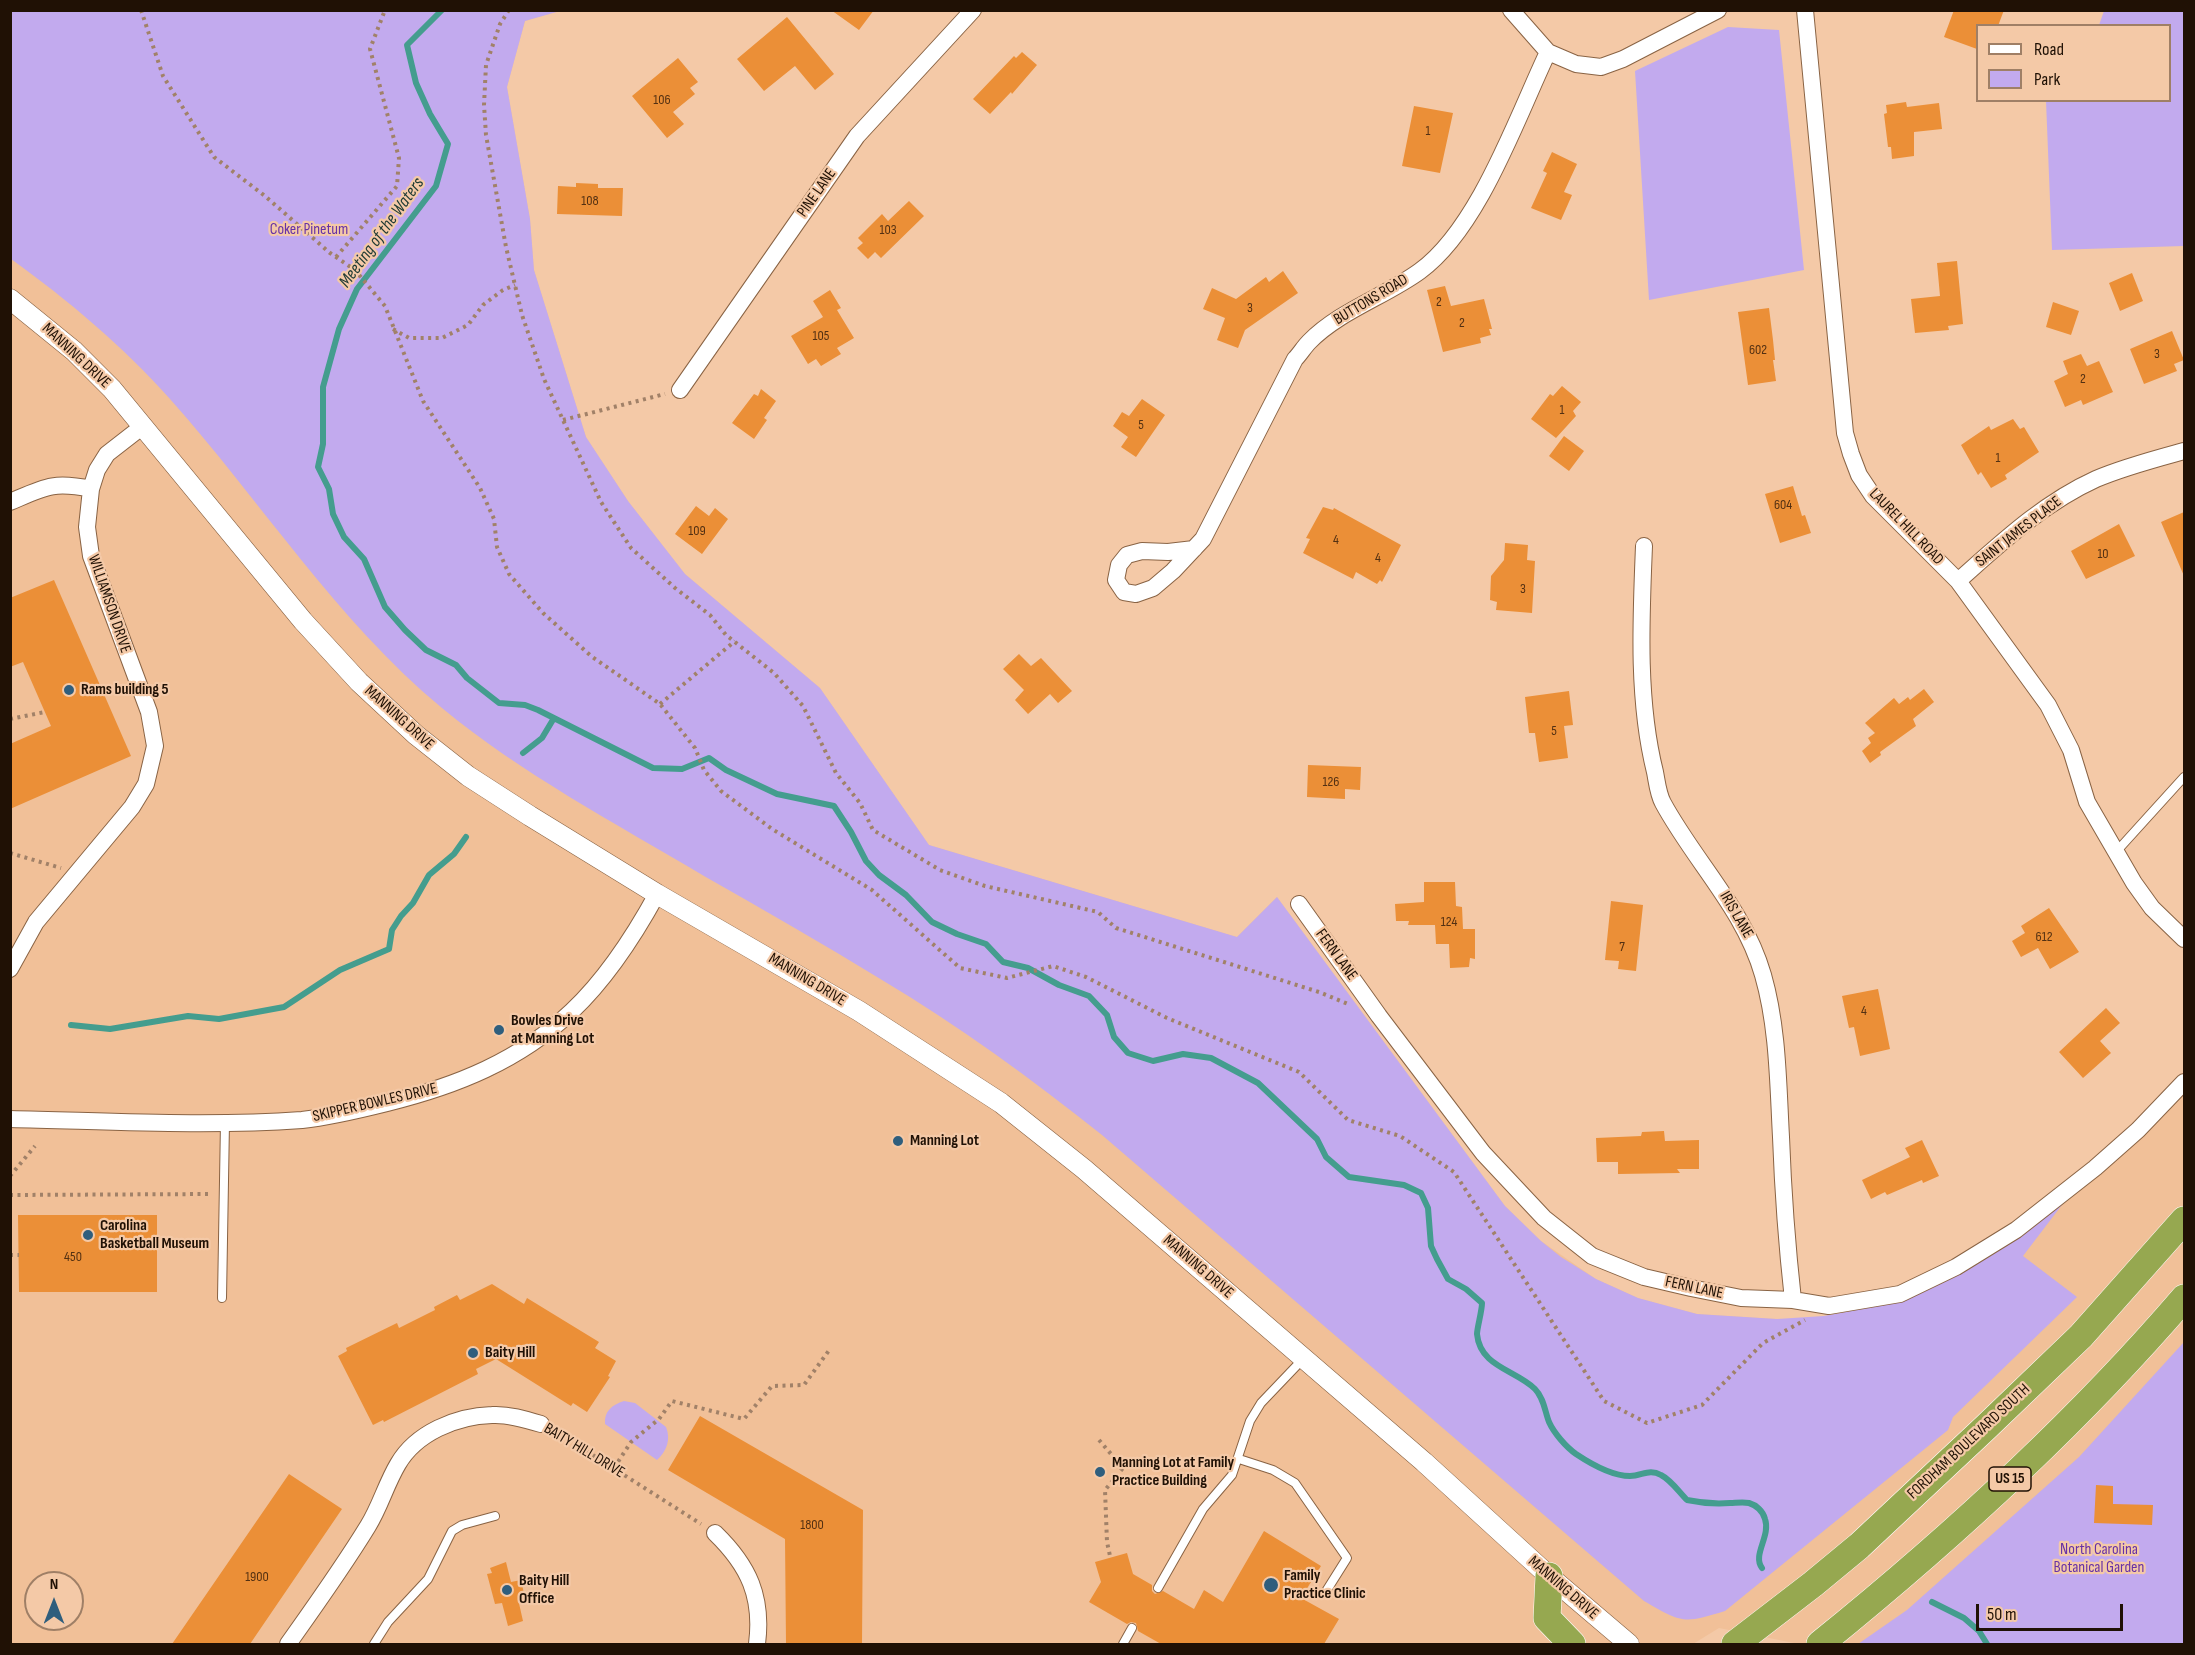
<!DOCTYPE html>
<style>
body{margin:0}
#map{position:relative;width:2195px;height:1655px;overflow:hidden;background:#f4c9a7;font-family:"Sofia Sans Condensed",sans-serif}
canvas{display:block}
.frame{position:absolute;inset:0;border:12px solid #201105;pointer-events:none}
.legend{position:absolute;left:1976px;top:24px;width:195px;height:78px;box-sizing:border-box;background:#f4c9a7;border:2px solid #9f7f66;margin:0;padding:8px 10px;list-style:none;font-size:18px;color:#201105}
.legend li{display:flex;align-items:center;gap:12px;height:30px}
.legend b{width:30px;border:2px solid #9f7f66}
.north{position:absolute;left:24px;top:1571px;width:60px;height:60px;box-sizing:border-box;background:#f4c9a7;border:2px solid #9f7f66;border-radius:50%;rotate:0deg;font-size:16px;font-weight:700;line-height:24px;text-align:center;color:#201105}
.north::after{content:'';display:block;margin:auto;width:21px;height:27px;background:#2f5e7d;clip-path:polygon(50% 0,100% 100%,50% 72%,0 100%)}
.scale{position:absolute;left:1976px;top:1604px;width:147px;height:27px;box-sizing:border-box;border:3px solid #201105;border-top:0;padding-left:8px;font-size:18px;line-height:21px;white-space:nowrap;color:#201105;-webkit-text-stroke:4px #f4c9a7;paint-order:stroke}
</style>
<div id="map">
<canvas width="2195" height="1655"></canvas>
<div class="frame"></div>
<ul class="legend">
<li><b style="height:8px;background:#fff"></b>Road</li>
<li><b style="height:16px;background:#c2aaee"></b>Park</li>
</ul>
<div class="north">N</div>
<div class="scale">50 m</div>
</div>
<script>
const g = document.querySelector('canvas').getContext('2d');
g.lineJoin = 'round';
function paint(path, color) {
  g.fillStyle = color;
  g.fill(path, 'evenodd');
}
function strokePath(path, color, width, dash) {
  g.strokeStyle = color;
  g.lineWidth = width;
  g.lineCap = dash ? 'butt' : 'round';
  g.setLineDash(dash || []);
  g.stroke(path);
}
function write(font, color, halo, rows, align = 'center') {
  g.font = font + ' "Sofia Sans Condensed",sans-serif';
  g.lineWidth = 4.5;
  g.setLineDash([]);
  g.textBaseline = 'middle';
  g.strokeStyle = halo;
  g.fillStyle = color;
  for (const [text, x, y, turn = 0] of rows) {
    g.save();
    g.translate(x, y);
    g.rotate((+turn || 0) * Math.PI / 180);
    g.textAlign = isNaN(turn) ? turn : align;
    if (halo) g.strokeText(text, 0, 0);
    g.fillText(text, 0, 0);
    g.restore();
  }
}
paint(new Path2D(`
 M11,11H560L525,21L507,87L530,219L534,270L586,437L628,501L685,574L820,688L929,845L1237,937L1277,897L1505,1206L1541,1241L1596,1279L1638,1298L1697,1314L1777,1319H1799L1824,1316L1872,1307L1960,1267L2184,1091V1644H1799L1719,1628L1693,1644H11ZM36,1583H72V1619H36Z`), '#f1c098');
paint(new Path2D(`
 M11,11H560L525,21L507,87L530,219L534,270L586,437L628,501L685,574L820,688L929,845L1237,937L1277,897L1505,1206L1541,1241L1561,1257L1596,1279L1638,1298L1697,1314L1777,1319L1824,1316L1872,1307L2071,1193L2023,1256L2077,1297L1953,1417L1948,1430L1725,1611C1683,1624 1682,1623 1644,1601L1102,1135C1032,1079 959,1026 882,980C823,944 764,910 704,876C615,823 522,774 442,708C336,620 261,501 170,399C124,347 68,300 11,259Z
 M2104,11H2184V246L2052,250L2046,101L2170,100V26L2099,25Z
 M1728,27L1779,30L1804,270L1649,300L1635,71Z
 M2184,1342V1644H1858L1907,1610L2079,1457Z
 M624,1401L635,1403L666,1427C671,1439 667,1451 657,1460L605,1424C604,1411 612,1405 624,1401Z`), '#c2aaee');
strokePath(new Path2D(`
 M442,10L407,45L416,83L430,114L448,144L436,186L357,289L339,329L323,387V444L318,467L329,489L333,514L344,537L364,559L385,607L405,630L426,650L456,665L467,678L499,703L525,705L538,710L653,768L682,769L709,758L726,770L777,794L834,806L851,832L866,861L879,875L906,895L932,922L957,934L986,944L1003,962L1028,968L1059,985L1089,996L1107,1015L1114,1037L1128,1053L1153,1061L1183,1054L1211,1058L1258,1083L1317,1139L1326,1157L1349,1177L1404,1185L1421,1193L1428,1208L1431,1246L1437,1259L1448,1279L1466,1289L1482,1303C1482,1311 1477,1328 1477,1334C1480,1367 1516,1370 1535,1389C1544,1398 1545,1412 1549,1422C1554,1433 1566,1447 1576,1454C1591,1464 1611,1476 1630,1476C1642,1476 1649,1468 1661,1475C1671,1480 1679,1492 1687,1500C1701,1503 1716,1504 1730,1503C1735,1503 1743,1502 1749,1503C1756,1505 1763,1511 1765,1519C1771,1536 1752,1555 1762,1568
 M523,753L542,738L554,718
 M71,1025L110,1029L188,1016L219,1019L284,1007L340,970L389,949L392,930L401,916L413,903L429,875L454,854L466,837
 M1932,1602L1964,1618L1979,1631L1987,1644`), '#449d8e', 6);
paint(new Path2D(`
 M831,10H874L859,30Z
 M1954,10H2004L1998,26H1977V49L1944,37Z
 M787,17L834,74L815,90L795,66L764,91L737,59Z
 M1022,52L1037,65L1012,94L1011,92L990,114L973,99L1014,56L1016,58Z
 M678,58L698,82L690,88L695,94L673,112L684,124L667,138L632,96Z
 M1906,102L1907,107L1939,103L1942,129L1914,132V156L1892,159L1891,147H1888L1884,114L1887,113L1886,105Z
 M1414,106L1453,113L1440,173L1402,166Z
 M1552,152L1577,164L1564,192L1572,195L1561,220L1531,208L1547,173L1543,171Z
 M576,183L598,184V188H623L622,216L557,214L558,186L576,187Z
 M909,201L924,216L881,258L875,252L868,259L857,248L863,243L858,238L882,214L888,221Z
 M1957,261L1963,324L1948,326L1949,330L1915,333L1911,299L1940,296L1937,263Z
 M1283,271L1298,293L1245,330L1238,348L1217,340L1225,318L1203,309L1212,288L1236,299L1266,277L1269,282Z
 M2132,273L2143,301L2120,311L2109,283Z
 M1445,286L1451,306L1484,299L1492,329H1489L1491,335L1480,338L1481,343L1443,352L1427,290Z
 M830,290L841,308L837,310L854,338L837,348L841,354L821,366L816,359L808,364L791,336L823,317L813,301Z
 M2053,302L2079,311L2071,335L2046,327Z
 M1769,308L1773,340L1775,360H1773L1776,381L1748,385L1738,312Z
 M2172,331L2184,360L2174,364L2177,371L2144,384L2130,349Z
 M2081,354L2087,366L2099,361L2113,392L2083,405L2081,400L2065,407L2054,381L2068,374L2063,361Z
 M1562,386L1581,402L1573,411L1576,416L1556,438L1531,419L1550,394L1553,396Z
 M761,389L776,401L764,418L767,420L754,439L732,423L754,394L758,396Z
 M1142,399L1165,415L1136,457L1121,447L1128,437L1113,426L1122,412L1129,416Z
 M2013,419L2020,429L2024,427L2039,452L2005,475L2007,479L1991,488L1981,472L1978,475L1961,445L1989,426L1991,430Z
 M1564,436L1584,451L1569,471L1549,456Z
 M1793,486L1802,516L1805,515L1811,533L1780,543L1765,494Z
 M696,506L709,516L715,508L728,519L702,554L675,534Z
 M1323,507L1333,510L1334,508L1401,545L1382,582L1380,580L1377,584L1356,572L1353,579L1303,553L1310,539L1306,538Z
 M2184,512V576L2161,522Z
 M2119,524L2135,556L2086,579L2071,551Z
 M1505,543L1528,545L1527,560L1535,561L1532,613L1496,610L1497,602L1490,600L1491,576L1504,560Z
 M54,580L131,756L10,809V744L51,726L23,662L10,667V598Z
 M1019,654L1031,666L1041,658L1072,691L1058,703L1050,694L1028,714L1015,700L1024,690L1003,669Z
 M1924,689L1934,702L1913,719L1916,726L1880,752L1881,755L1870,763L1862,751L1871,743L1868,738L1875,733L1865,723L1894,698L1899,704L1908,697L1910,700Z
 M1569,691L1573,725L1564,726L1568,758L1539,762L1535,733H1529L1525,697Z
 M1308,765L1361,767L1360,790L1345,789V799L1307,797Z
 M1424,882H1455L1456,906L1462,907L1463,929H1475V959L1470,958L1469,967L1450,968L1449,944H1436L1435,925H1408L1409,921H1396L1395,904L1424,902Z
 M1611,901L1643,905L1636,971L1618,969L1619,961L1605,960Z
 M2049,908L2079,952L2050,969L2038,948L2021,957L2012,941L2025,933L2021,926Z
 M1878,989L1890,1049L1860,1056L1854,1027L1849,1028L1842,996Z
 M2106,1008L2120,1023L2100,1041L2111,1053L2083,1078L2059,1052Z
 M1664,1131L1665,1141L1699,1140V1169H1677L1680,1173L1618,1174V1162H1597L1596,1138L1641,1136L1642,1132Z
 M1922,1140L1939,1176L1923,1183L1922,1180L1887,1195L1885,1192L1871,1199L1862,1180L1910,1157L1905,1148Z
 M18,1215H157V1292H19Z
 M492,1284L524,1304L527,1298L599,1342L595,1348L616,1361L608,1376L610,1377L587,1412L573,1403L571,1406L496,1359L476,1369L478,1374L384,1422L383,1420L373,1425L338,1356L347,1351L346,1348L397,1323L399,1328L435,1310L434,1307L457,1295L460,1300Z
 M700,1416L863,1510L862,1644H786L785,1539L668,1470Z
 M289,1474L342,1509L250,1644H172Z
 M2096,1485L2113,1486V1504L2153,1505L2152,1525L2094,1523Z
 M1264,1531L1321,1566L1301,1598L1339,1619L1324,1644H1161L1138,1631L1136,1623L1131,1622L1127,1624L1089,1602L1101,1582L1095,1562L1127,1553L1133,1574L1152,1585V1591L1155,1594L1163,1591L1194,1609L1204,1590L1223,1602Z
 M506,1562L511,1582L521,1580L525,1598L518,1599L523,1621L508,1626L502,1603L495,1604L487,1574L492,1573L490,1568Z`), '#eb8f37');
const service = new Path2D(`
 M2116,852L2184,777
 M222,1298L225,1122
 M1239,1459L1273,1470L1295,1483L1347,1558L1325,1593
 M1158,1588L1203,1509L1232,1475L1250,1421L1261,1403L1303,1359
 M374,1644L388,1622L428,1579L452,1531L462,1525L495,1516
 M1123,1644L1132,1628`);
const minor = new Path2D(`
 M1511,10L1548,52L1576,64L1601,67L1623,59L1718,10
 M1805,10L1845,433L1851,454L1859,475L1873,496L1958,581L2048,705L2071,750L2087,802L2134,883L2152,908L2184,939
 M680,390L857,136L973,10
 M10,502C45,487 53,481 91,489
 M1644,546C1641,620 1637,700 1655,772C1657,782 1658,794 1663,803C1695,862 1744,909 1763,975C1778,1027 1778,1083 1781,1137C1783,1192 1787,1246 1793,1300
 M1194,549L1168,552L1142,551L1127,555L1119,565L1116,580L1124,592L1136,594L1153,588L1173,571L1203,539L1295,359C1300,354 1304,347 1309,342C1339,311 1386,296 1420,271C1479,228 1517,117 1548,52
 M1958,581C2001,543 2043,503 2096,479C2124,467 2155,459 2184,451
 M1299,904L1379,1016L1483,1153L1544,1218L1592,1256L1644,1277L1691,1288L1741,1298L1793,1300L1829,1306L1900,1294L1956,1267L2016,1230L2095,1168L2138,1130L2184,1082
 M10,969L36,922L132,807L146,784L155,746L149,712L91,556L87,527L91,489L97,470L107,454L143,426
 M10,1119C107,1121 205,1127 302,1120C330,1117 359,1110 387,1103C456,1086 519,1061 572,1011C607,978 634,936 657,894
 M715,1533C749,1566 763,1597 757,1644
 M288,1644C315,1606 343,1567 368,1526C380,1507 386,1484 398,1464C416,1433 456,1416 492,1415C508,1414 525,1419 541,1424`);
const tertiary = new Path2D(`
 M10,299L74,351L112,389L303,621L359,682L416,735L468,776L530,816L657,894L859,1011L1001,1103L1084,1169L1424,1462L1549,1576L1629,1644`);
const trunk = new Path2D(`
 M1549,1576L1547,1618L1572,1644
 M1735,1644L1813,1584L1859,1546L1985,1428L2081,1336L2184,1220
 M1820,1644C1950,1539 2075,1425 2184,1298`);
strokePath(service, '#896344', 10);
strokePath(minor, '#896344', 18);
strokePath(tertiary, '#896344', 21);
strokePath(trunk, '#fff', 28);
strokePath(new Path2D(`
 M141,10L163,76L214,157L265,196L330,253L355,270L385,306L423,401L480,488L494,519L497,547L509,574L543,613L591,656L660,704L695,748L704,770L721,791L772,829L872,890L960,968L1007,978L1053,966L1086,977L1167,1018L1299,1072L1348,1120L1400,1136L1454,1172L1604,1401L1647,1423L1702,1405L1763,1343L1805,1320
 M509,10L500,24L486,65L484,105L486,135L506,247L522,315L544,379L601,502L631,548L675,588L710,615L726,635L774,673L803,706L836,773L860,803L873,830L940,870L985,886L1098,912L1116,928L1319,992L1348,1004
 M336,257L397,186L399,158L370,49L385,10
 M393,329L409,338H442L468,325L483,305L503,290L515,285
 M563,420L665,394
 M660,704L735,641
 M10,719L45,712
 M10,853L61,868
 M10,1176L35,1146
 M10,1195L211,1194
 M10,1255H19
 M555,1431L701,1524
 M1099,1440L1123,1468L1105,1490L1107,1542L1110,1556
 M614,1468L631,1442L659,1419L672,1401L744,1419L772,1386L804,1385L830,1349`), '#a18168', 4, [3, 4.5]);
strokePath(service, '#fff', 8);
strokePath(minor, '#fff', 16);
strokePath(tertiary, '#fff', 20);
strokePath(trunk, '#96a850', 27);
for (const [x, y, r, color] of [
 [69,690,6,"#2f5e7d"],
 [499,1030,6,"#2f5e7d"],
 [898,1141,6,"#2f5e7d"],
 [88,1235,6,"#2f5e7d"],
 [473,1353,6,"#2f5e7d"],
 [1100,1472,6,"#2f5e7d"],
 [1271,1585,8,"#2f5e7d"],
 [507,1590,6,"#2f5e7d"]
]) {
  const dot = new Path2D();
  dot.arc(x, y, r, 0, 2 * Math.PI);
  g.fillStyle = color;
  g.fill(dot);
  strokePath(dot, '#f4c9a7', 2);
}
write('14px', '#533012', null, [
 ["106",662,100],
 ["1",1428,131],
 ["108",590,201],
 ["103",888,230],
 ["2",1439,302],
 ["3",1250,308],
 ["2",1462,323],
 ["105",821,336],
 ["602",1758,350],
 ["3",2157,354],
 ["2",2083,379],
 ["1",1562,410],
 ["5",1141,425],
 ["1",1998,458],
 ["604",1783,505],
 ["109",697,531],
 ["4",1336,540],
 ["10",2103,554],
 ["4",1378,558],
 ["3",1523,589],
 ["5",1554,731],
 ["126",1331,782],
 ["124",1449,922],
 ["612",2044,937],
 ["7",1622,947],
 ["4",1864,1011],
 ["450",73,1257],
 ["1800",812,1525],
 ["1900",257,1577]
]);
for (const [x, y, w] of [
 [2010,1479,42]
]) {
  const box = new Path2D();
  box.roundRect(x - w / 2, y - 12, w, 24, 4.5);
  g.fillStyle = '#f4c9a7';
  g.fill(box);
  strokePath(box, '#201105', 1.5);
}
write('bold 15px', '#201105', null, [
 ["US 15",2010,1479]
]);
write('16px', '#201105', '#f4c9a7', [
 ["PINE LANE",817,193,-55],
 ["BUTTONS ROAD",1371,300,-31],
 ["MANNING DRIVE",76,356,43],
 ["LAUREL HILL ROAD",1906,527,46],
 ["SAINT JAMES PLACE",2019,532,-38],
 ["WILLIAMSON DRIVE",109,604,71],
 ["MANNING DRIVE",399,718,42],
 ["IRIS LANE",1736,915,60],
 ["FERN LANE",1336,955,54],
 ["MANNING DRIVE",807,980,31],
 ["SKIPPER BOWLES DRIVE",375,1103,-13],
 ["MANNING DRIVE",1198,1267,41],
 ["FERN LANE",1694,1288,12],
 ["FORDHAM BOULEVARD SOUTH",1969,1442,-43],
 ["BAITY HILL DRIVE",584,1451,31],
 ["MANNING DRIVE",1563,1588,41]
]);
write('16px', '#6731a6', '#f4c9a7', [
 ["Coker Pinetum",309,230],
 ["North Carolina",2099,1550],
 ["Botanical Garden",2099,1568]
]);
write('bold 16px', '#201105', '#f4c9a7', [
 ["Rams building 5",81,690],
 ["Bowles Drive",511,1021],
 ["at Manning Lot",511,1039],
 ["Manning Lot",910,1141],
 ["Carolina",100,1226],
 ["Basketball Museum",100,1244],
 ["Baity Hill",485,1353],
 ["Manning Lot at Family",1112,1463],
 ["Practice Building",1112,1481],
 ["Family",1284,1576],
 ["Practice Clinic",1284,1594],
 ["Baity Hill",519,1581],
 ["Office",519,1599]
], 'left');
write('italic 18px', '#1e3a34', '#f4c9a7', [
 ["Meeting of the Waters",382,233,-54]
]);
</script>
